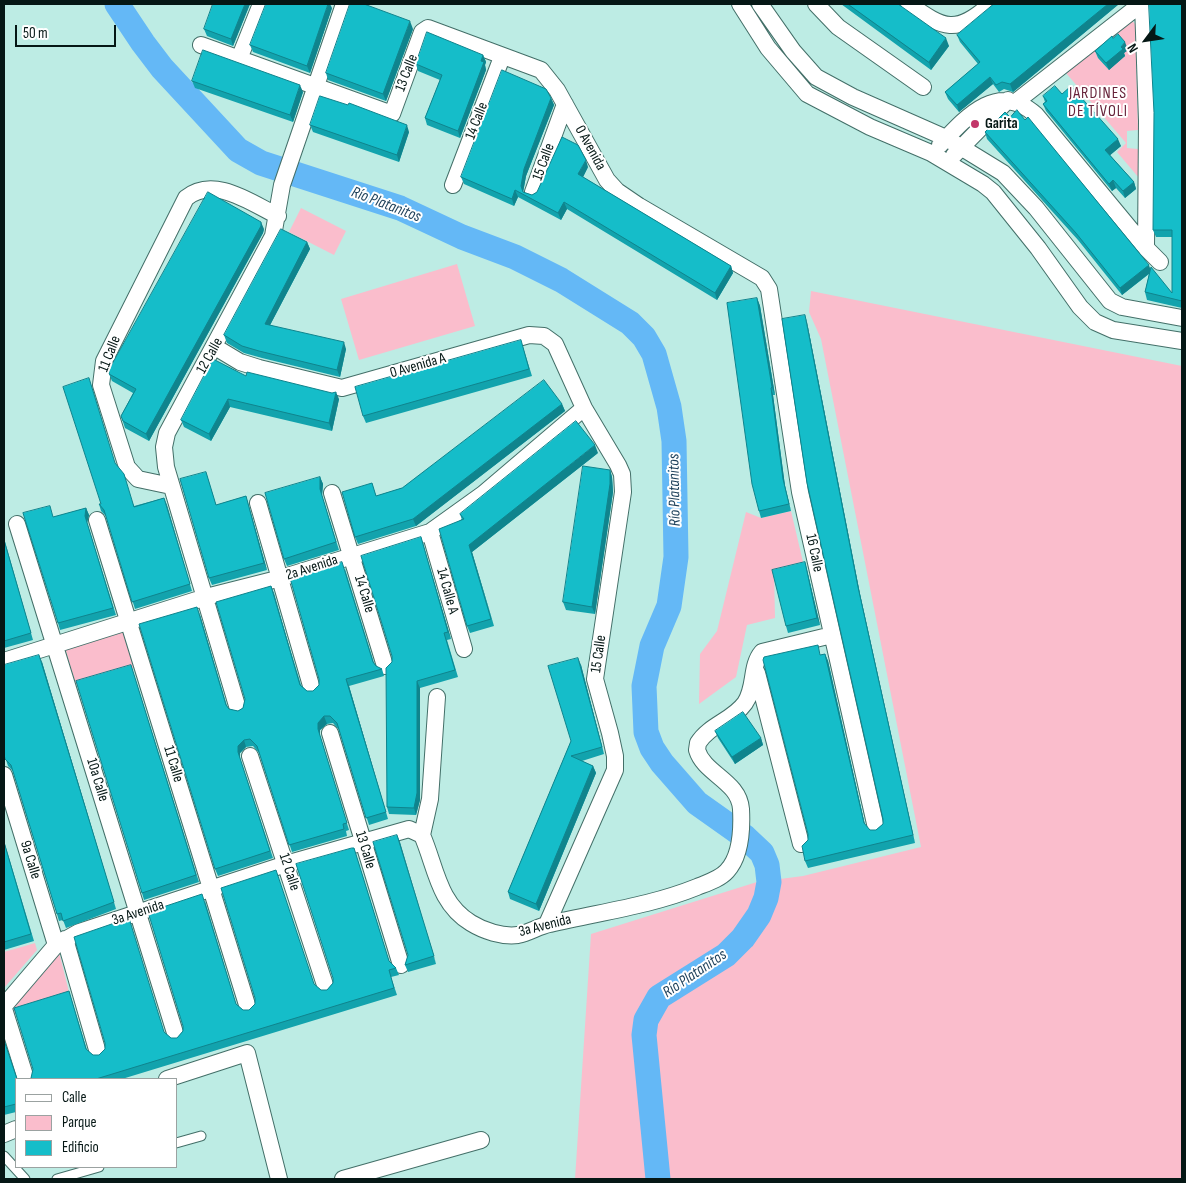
<!DOCTYPE html>
<meta charset="utf-8">
<style>
body{margin:0}
#map{position:relative;width:1186px;height:1183px;overflow:hidden;background:#bdece4;font-family:"Sofia Sans Condensed",sans-serif}
canvas{display:block}
.frame{position:absolute;inset:0;border:5px solid #051715;pointer-events:none}
.legend{position:absolute;left:15px;top:1078px;width:162px;height:90px;box-sizing:border-box;background:#fff;border:1px solid #9ba2a1;margin:0;padding:6px 9px;list-style:none;font-size:15px;color:#051715}
.legend li{display:flex;align-items:center;gap:10px;height:25px}
.legend b{width:25px;border:1px solid #9ba2a1}
.north{position:absolute;left:1121px;top:15px;width:50px;height:50px;-webkit-text-stroke:4px #fff;paint-order:stroke;rotate:239deg;font-size:14px;font-weight:700;line-height:20px;text-align:center;color:#051715}
.north::after{content:'';display:block;margin:auto;width:18px;height:22px;background:#051715;clip-path:polygon(50% 0,100% 100%,50% 72%,0 100%)}
.scale{position:absolute;left:15px;top:25px;width:101px;height:22px;box-sizing:border-box;border:2px solid #051715;border-top:0;padding-left:6px;font-size:15px;line-height:18px;white-space:nowrap;color:#051715;-webkit-text-stroke:4px #fff;paint-order:stroke}
</style>
<div id="map">
<canvas width="1186" height="1183"></canvas>
<div class="frame"></div>
<ul class="legend">
<li><b style="height:6px;background:#fff"></b>Calle</li>
<li><b style="height:14px;background:#fabdcc"></b>Parque</li>
<li><b style="height:14px;background:#15bdc9"></b>Edificio</li>
</ul>
<div class="north">N</div>
<div class="scale">50 m</div>
</div>
<script>
const g = document.querySelector('canvas').getContext('2d');
g.lineJoin = 'round';
function paint(path, color) {
  g.fillStyle = color;
  g.fill(path, 'evenodd');
}
function strokePath(path, color, width, dash) {
  g.strokeStyle = color;
  g.lineWidth = width;
  g.lineCap = dash ? 'butt' : 'round';
  g.setLineDash(dash || []);
  g.stroke(path);
}
function write(font, color, halo, rows, align = 'center') {
  g.font = font + ' "Sofia Sans Condensed",sans-serif';
  g.lineWidth = 4;
  g.setLineDash([]);
  g.textBaseline = 'middle';
  g.strokeStyle = halo;
  g.fillStyle = color;
  for (const [text, x, y, turn = 0] of rows) {
    g.save();
    g.translate(x, y);
    g.rotate((+turn || 0) * Math.PI / 180);
    g.textAlign = isNaN(turn) ? turn : align;
    if (halo) g.strokeText(text, 0, 0);
    g.fillText(text, 0, 0);
    g.restore();
  }
}
paint(new Path2D(`
 M1131,19L1135,24L1138,130L1127,131V148L1138,149L1139,178L1117,152L1126,143L1066,73Z
 M301,208L346,231L334,255L289,232Z
 M457,264L475,326L359,360L341,299Z
 M811,291L1182,366V1179H575L591,934L757,882L803,876L921,847L821,339L809,312Z
 M791,511L803,562L774,570L775,618L747,625L736,677L699,704L700,654L717,631L746,512L761,518Z
 M125,630L136,667L76,685L65,648Z
 M35,943L37,950L4,988V952Z
 M59,952L70,996L11,1015L8,1007Z`), '#fabdcc');
strokePath(new Path2D(`
 M117,4L143,43L162,68L238,150L261,163L400,208L462,237L515,257L561,280L630,323L644,337L654,354L669,407L674,441L676,557L669,606L652,646L644,686L646,732L652,748L662,763L697,803L745,837L762,853L767,865L769,882L766,898L759,915L743,938L726,955L659,997L646,1020L644,1035L658,1179`), '#64b8f6', 25);
const service = new Path2D(`
 M176,1143L201,1136
 M4,1156L25,1179
 M57,1179L99,1167`);
const minor = new Path2D(`
 M740,4L768,48L807,94L870,127L931,153L983,184L993,192L1038,248L1080,307L1095,322L1113,330L1182,341
 M760,4L793,51L816,77L853,97L946,138L1003,173L1036,208L1110,301L1122,307L1182,318
 M816,4L838,27L923,87
 M909,4C944,29 956,35 991,4
 M1143,4L1147,121L1146,248L1160,262
 M201,45L392,114L422,32L428,28L541,70L557,90L607,180L617,191L639,206L762,278L769,289L800,492L876,828
 M239,59L261,4
 M1017,101L1141,4
 M940,145C967,116 998,81 1036,115L1146,248
 M954,155L1008,100
 M453,185L502,57
 M533,192L565,104
 M215,347L240,362L259,368L342,388L529,335L544,336L555,344L584,408L618,465L622,474L623,492L595,679L610,733L615,756V770L547,924
 M171,486L138,479L127,467L101,385L104,361L186,198C214,175 251,203 278,216
 M332,493L385,666
 M258,503L312,689
 M97,520L248,1008
 M17,524L176,1036
 M430,532L464,649
 M4,661L206,597L281,578L430,532L483,494L584,408
 M757,673L801,844
 M238,709L166,467L164,447L167,433L273,236L282,185L343,7
 M330,733L401,965
 M250,756L326,988
 M4,775L56,945
 M422,835L430,799L437,697
 M65,939L98,1053
 M4,1006L56,945L79,932L286,864L409,829L422,835C436,867 438,903 471,923C484,931 502,937 518,935C529,933 539,926 550,924C600,912 650,906 697,887C707,883 720,879 727,871C741,856 742,828 741,809C739,781 704,774 697,750L698,743C709,725 733,720 745,703C756,687 750,666 762,652L832,635
 M4,1009L26,1079
 M167,1079L247,1053L279,1179
 M4,1134L16,1129
 M343,1179L481,1140`);
strokePath(service, '#436f68', 11);
strokePath(minor, '#436f68', 18);
strokePath(service, '#fff', 9);
strokePath(minor, '#fff', 16);
paint(new Path2D(`
 M250,4L233,46L207,36L204,29Z
 M841,4H898L949,46L931,70Z
 M994,4H1119L1013,92L1004,89L999,92L993,84L959,112L948,99L945,92L978,64L960,42L957,35Z
 M1182,4V308L1147,300L1145,292L1149,274L1122,295L1078,240L987,139L985,132L1150,268L1172,293V237H1156L1153,230Z
 M332,8L310,73L253,52L250,45Z
 M413,29L386,101L328,80L326,73Z
 M1128,50L1124,53L1125,56L1109,70L1098,58L1095,51Z
 M483,55L486,62L485,65L486,70L460,138L427,125L425,118L440,80L418,71L416,64Z
 M192,81L303,92L293,122L195,88Z
 M1062,94L1121,146L1110,155L1134,182L1136,189L1125,198L1116,188L1112,191L1046,111L1043,104L1045,102L1043,96Z
 M551,98L554,105L526,176L523,192L532,195L588,167L583,177L731,266L733,273L717,300L567,209L561,220L518,197L514,206L464,184L461,177Z
 M310,125L409,132L399,162L313,132Z
 M264,229L263,233L149,441L125,428L121,416L133,393L112,381L109,374Z
 M307,242L310,249L270,325L346,349L340,377L262,358L244,353L227,343L224,335Z
 M757,298L760,306L775,395H773L785,486L791,511L761,518L759,511Z
 M807,322L860,594L915,843L808,868L805,861L808,840L821,655L825,654L828,661L865,825L870,830H876L883,824V819Z
 M523,347L532,376L366,423L363,416Z
 M246,376L339,399L332,431L230,407L211,441L184,427L181,420Z
 M562,404L565,411L416,526L358,544L355,537L372,483L376,496L402,488Z
 M598,453L472,552L494,626L470,633L467,626L462,520L460,514Z
 M115,464L134,506L164,498L192,591L135,609L106,516L101,511L99,504H101Z
 M610,470L612,477L613,492L595,614L566,610L563,602Z
 M206,472L216,505L246,496L267,570L212,585L209,578Z
 M320,477L323,484L322,496L339,550L287,566L284,559Z
 M86,508L89,515L87,523L116,615L60,630L58,623L54,517Z
 M421,537L451,639L447,640L458,677L420,688V800L416,815L389,814L387,807L392,662Z
 M4,538L33,640L4,648Z
 M805,562L807,570L820,625L788,633L786,626Z
 M345,569L374,663L376,666L382,669L384,676L349,686L388,819L369,825L339,730L333,723L327,724L320,730V736L349,830L346,831L347,836L292,852L259,753L253,746L246,747L240,753V759L273,858L218,876L215,869L200,615L227,706L229,709L238,711L243,708L271,586L301,685L307,691H313L319,685Z
 M42,662L116,909L66,928L63,920L59,921L57,914L13,771L8,766L4,754Z
 M131,665L199,882L144,900L142,893Z
 M581,665L604,754L582,761L593,766L596,773L539,911L510,899L508,892L571,741Z
 M715,731L761,738L763,745L735,764L718,738Z
 M397,835L436,964L408,972L405,965L408,955Z
 M4,841L34,941L4,950Z
 M354,848L389,961L396,968L399,975L391,977L397,995L122,1079H30L31,1078L69,991L87,1050L93,1055H99L164,1032L171,1038H177L183,1031L205,901L236,1004L243,1010H249L314,984L321,990H327L333,983Z
 M4,1039L16,1079V1112L4,1115Z`), '#12a3ad');
paint(new Path2D(`
 M245,4H250L233,46L231,39Z
 M328,4H330L332,8L310,73L307,66Z
 M1108,4H1119L1013,92L1010,84Z
 M410,21L413,29L386,101L383,94Z
 M946,38L949,46L931,70L929,62Z
 M1125,42L1128,50L1124,53L1125,56L1109,70L1106,63L1121,47Z
 M483,55L486,62L485,65L486,70L460,138L458,131Z
 M990,77L993,84L959,112L957,105Z
 M300,85L303,92L293,122L290,115Z
 M551,98L554,105L526,176L523,193L521,186L524,169Z
 M407,125L409,132L399,162L397,155Z
 M1118,139L1121,146L1108,157L1105,150Z
 M586,160L588,167L581,181L578,174Z
 M1113,180L1116,188L1112,191L1109,184Z
 M1134,182L1136,189L1125,198L1123,191Z
 M515,190L518,197L514,206L512,199Z
 M564,202L567,209L561,220L558,213Z
 M261,222L264,229L263,233L149,441L146,434Z
 M307,242L310,249L267,331L265,324Z
 M1149,265L1151,272L1122,295L1120,288Z
 M731,266L733,273L717,300L715,293Z
 M757,298L760,306L775,395L772,387Z
 M805,315L807,322L860,594L915,843L913,835L858,587Z
 M344,342L346,349L340,377L337,370Z
 M771,388L773,395L785,486L791,511L789,504L783,479Z
 M336,392L339,399L332,431L329,423Z
 M228,399L230,407L211,441L209,434Z
 M562,404L565,411L416,526L413,519Z
 M595,445L598,453L472,552L494,626L469,545Z
 M610,470L612,477L613,492L595,614L592,607Z
 M320,477L323,484L322,496L339,550L320,489Z
 M246,496L248,503L267,570L264,563Z
 M164,498L167,505L192,591L190,584Z
 M86,508L89,515L87,523L116,615L85,516Z
 M421,537L423,545L451,639L448,632Z
 M805,562L807,570L820,625L817,618Z
 M271,586L274,593L302,692L300,685Z
 M197,607L200,615L228,712L226,705Z
 M825,654L828,661L866,830L864,823Z
 M39,655L42,662L116,909L114,902Z
 M578,658L581,665L604,754L602,747Z
 M346,679L349,686L388,819L386,812Z
 M417,681L420,688V800L416,815L414,808Z
 M324,716L327,724L320,730V736L349,830L318,729V723Z
 M761,738L763,745L735,764L732,757Z
 M244,740L246,747L240,753V759L273,858L238,752V746Z
 M593,766L596,773L539,911L536,904Z
 M397,835L400,842L436,964L434,956Z`), '#0f848d');
const building = new Path2D(`
 M213,4H245L231,39L204,29Z
 M266,4H328L307,66L250,45Z
 M350,4H364L410,21L383,94L326,73Z
 M848,4H898L946,38L929,62Z
 M994,4H1108L1010,84L1002,82L996,85L990,77L957,105L945,92L980,62L957,35Z
 M1149,4H1182V301L1145,292L1151,267L1172,293V230H1153L1154,113Z
 M427,32L483,55L481,61L484,62L458,131L425,118L442,75L416,64Z
 M1118,34L1125,42L1121,47L1123,49L1106,63L1095,51L1112,36L1113,38Z
 M203,50L300,85L290,115L192,81Z
 M502,70L546,89L551,98L524,169L521,186L523,192L532,195L537,192L562,137L578,145L586,160L578,174L731,266L715,293L564,202L558,213L515,190L512,199L461,177Z
 M1055,86L1062,94L1071,86L1118,139L1105,150L1134,182L1123,191L1113,180L1109,184L1043,104L1047,101L1043,96Z
 M320,96L348,105L349,103L407,125L397,155L310,125Z
 M1017,110L1025,120L1028,117L1149,265L1120,288L1076,233L985,132L1005,112L1010,117Z
 M208,192L261,222V226L146,434L123,421L121,416L136,389L109,374V370Z
 M281,229L307,242L265,324L344,342L337,370L259,351L242,346L224,335Z
 M757,298L772,387L771,388L783,479L789,504L759,511L752,484L727,303Z
 M805,315L858,587L913,835L805,861L802,846L808,840V834L763,660L764,657L818,645L820,655L825,654L864,823L870,830H876L883,824V819L807,483L782,319Z
 M521,340L529,369L363,416L355,387Z
 M213,359L246,376L247,372L332,393L336,392L329,423L228,399L209,434L181,420Z
 M89,378L115,463L124,474L134,507L164,498L190,584L132,602L104,510L99,504H101L63,387Z
 M544,380L562,404L413,519L355,537L342,492L372,483L376,496L402,488Z
 M576,421L595,445L469,545L491,619L467,626L439,529L464,519L460,514Z
 M583,466L610,470V484L592,607L563,602Z
 M206,472L216,505L246,496L264,563L209,578L180,479Z
 M320,477V489L336,542L284,559L265,493Z
 M50,506L53,517L86,508L85,516L113,608L58,623L23,513Z
 M421,537L448,632L444,633L455,670L417,681V793L414,808L387,807L386,668L392,662V656L361,556Z
 M4,540L31,633L4,641Z
 M342,562L373,662L376,666L382,669L346,679L386,812L366,818L337,723L330,716H324L318,723V729L347,823L343,824L344,829L289,845L257,746L250,739L244,740L238,746V752L270,851L215,869L139,624L197,607L226,705L229,709L238,711L243,708L245,699L216,602L271,586L300,685L307,691H313L319,685V679L290,578Z
 M805,562L817,618L786,626L772,570Z
 M39,655L114,902L63,921L61,913L57,914L11,765L5,759L4,754V665Z
 M578,658L602,747L571,756L593,766L536,904L508,892L571,741L548,666Z
 M131,665L196,875L142,893L76,681Z
 M743,712L761,738L732,757L715,731Z
 M397,835L434,956L405,965L408,955L373,842Z
 M4,842L31,934L4,942Z
 M352,848H354L389,961L396,968L389,970L394,988L96,1079H30L31,1078L33,1069L14,1008L69,991L86,1049L93,1055H99L105,1049V1043L74,937L129,918L164,1032L171,1038H177L183,1031V1026L148,912L202,894L236,1004L243,1010H249L255,1004V998L221,888L276,870L314,984L321,990H327L333,983V978L296,864Z
 M4,1040L17,1079H16V1104L4,1107Z`);
paint(building, '#15bdc9');
strokePath(building, '#0f848d', 1);
for (const [x, y, r, color] of [
 [975,124,5,"#c23669"]
]) {
  const dot = new Path2D();
  dot.arc(x, y, r, 0, 2 * Math.PI);
  g.fillStyle = color;
  g.fill(dot);
  strokePath(dot, '#fff', 2);
}
write('15px', '#051715', '#fff', [
 ["13 Calle",407,73,-69],
 ["14 Calle",477,121,-69],
 ["0 Avenida",590,148,61],
 ["15 Calle",544,162,-70],
 ["11 Calle",110,354,-69],
 ["12 Calle",210,356,-61],
 ["0 Avenida A",418,366,-16],
 ["16 Calle",814,553,78],
 ["2a Avenida",312,568,-18],
 ["14 Calle A",447,591,74],
 ["14 Calle",364,594,73],
 ["15 Calle",599,654,-82],
 ["11 Calle",173,764,73],
 ["10a Calle",97,780,73],
 ["13 Calle",365,850,73],
 ["9a Calle",30,860,73],
 ["12 Calle",289,872,72],
 ["3a Avenida",138,913,-18],
 ["3a Avenida",545,926,-14]
]);
write('bold 15px', '#051715', '#fff', [
 ["Garita",985,124]
], 'left');
g.letterSpacing = '1px';
write('16px', '#67233a', '#fff', [
 ["JARDINES",1098,94],
 ["DE TÍVOLI",1098,112]
]);
g.letterSpacing = '0px';
write('italic 16px', '#1b3e58', '#fff', [
 ["Río Platanitos",386,205,21],
 ["Río Platanitos",675,490,-91],
 ["Río Platanitos",695,974,-34]
]);
</script>
